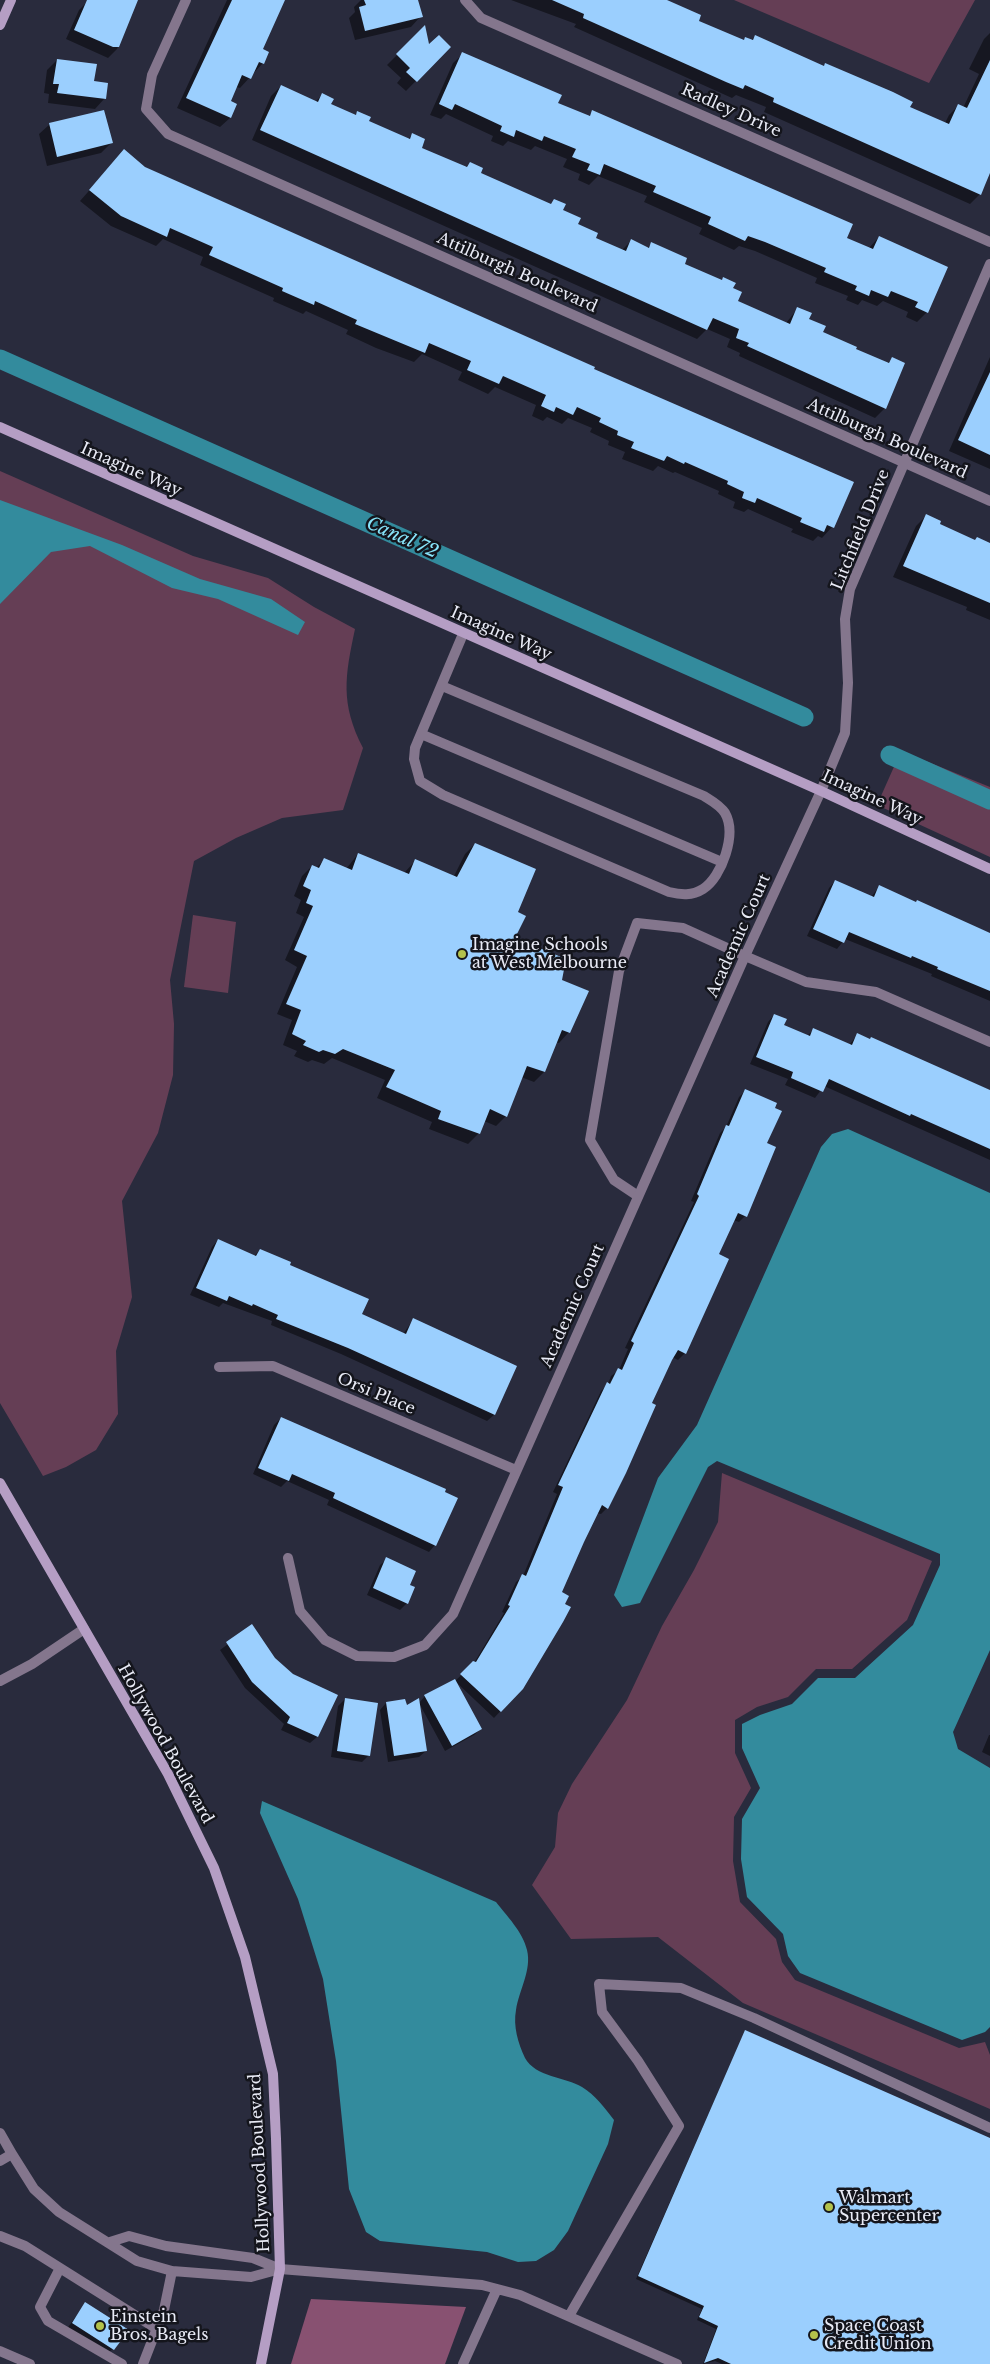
<!DOCTYPE html>
<style>
body{margin:0}
canvas{display:block;background:#292b3d}
</style>
<canvas width="990" height="2364"></canvas>
<script>
const g = document.querySelector('canvas').getContext('2d');
g.lineJoin = 'round';
function paint(path, color) {
  g.fillStyle = color;
  g.fill(path, 'evenodd');
}
function strokePath(path, color, width, dash) {
  g.strokeStyle = color;
  g.lineWidth = width;
  g.lineCap = dash ? 'butt' : 'round';
  g.setLineDash(dash || []);
  g.stroke(path);
}
function write(font, color, halo, rows, align = 'center') {
  g.font = font + ' "Libre Baskerville",serif';
  g.lineWidth = 5;
  g.setLineDash([]);
  g.textBaseline = 'middle';
  g.strokeStyle = halo;
  g.fillStyle = color;
  for (const [text, x, y, turn = 0] of rows) {
    g.save();
    g.translate(x, y);
    g.rotate((+turn || 0) * Math.PI / 180);
    g.textAlign = isNaN(turn) ? turn : align;
    if (halo) g.strokeText(text, 0, 0);
    g.fillText(text, 0, 0);
    g.restore();
  }
}
paint(new Path2D(`
 M734,0H975L929,83Z
 M0,471L193,556L268,578L314,607L355,629C345,676 340,703 363,748L343,810L282,818L236,838L194,861L170,980L174,1024L173,1075L158,1133L122,1201L132,1297L116,1351L118,1414L96,1450L66,1467L43,1476L0,1403Z
 M901,751L990,787V857L877,805Z
 M193,915L236,922L228,993L184,987Z
 M722,1473L932,1561L907,1620L852,1669H816L788,1697L757,1707L735,1720V1753L751,1788L734,1817L733,1861L740,1902L776,1939L782,1962L795,1980L959,2048L985,2042L990,2055V2109L743,2003L658,1937L571,1939L532,1885L555,1847L558,1813L572,1784L627,1700L662,1626L694,1570L718,1522Z`), '#653e55');
paint(new Path2D(`
 M311,2299L466,2307L445,2364H291Z`), '#885171');
paint(new Path2D(`
 M0,500L122,545L200,579L271,599L305,622L298,635L218,599L172,588L90,546L51,552L0,604Z
 M848,1129L990,1193V1650L953,1732L958,1749L990,1768V2027L985,2032L962,2040L800,1973L788,1956L783,1934L747,1897L741,1859L742,1819L760,1788L742,1748V1724L760,1715L792,1704L818,1678H855L913,1625L940,1565V1554L717,1461L708,1467L640,1603L622,1607L614,1595L658,1478L697,1425L821,1147L832,1134Z
 M262,1801L496,1902C506,1915 523,1932 527,1950C532,1970 519,1990 516,2010C513,2026 518,2043 525,2058C535,2077 566,2077 582,2087C595,2095 605,2108 614,2120L608,2144L568,2231L554,2250L536,2261L518,2262L487,2252L380,2241L366,2232L349,2189L336,2061L323,1979L298,1899L260,1813Z`), '#338b9d');
paint(new Path2D(`
 M137,0L117,49L108,58L66,39L79,10L88,1Z
 M227,0H284L261,49L263,63L240,88L236,87L230,102L236,105L230,118L220,127L177,108Z
 M361,0H417L421,16L411,27L355,40L349,18L355,12L354,7Z
 M511,0H664L697,22L743,41L746,38L751,40L756,36L823,67L826,64L909,108L945,123L949,115L958,106L963,108L979,74L969,69L984,39L990,33V172L980,194L970,204L764,112L766,107L736,95L732,98L574,27L576,24Z
 M424,28L429,46L449,47L406,91L397,83L401,78L387,65Z
 M463,54L557,104L588,117L593,112L868,249L879,237L927,312L917,322L906,317L908,312L883,301L877,306L862,300L858,305L846,300L848,296L815,283L817,278L755,251L739,246L734,250L699,234L702,228L644,202L647,196L598,176L589,185L578,180L580,174L563,167L567,159L535,146L531,150L508,141L503,146L491,141L493,136L446,114L441,119L430,115L453,63Z
 M57,60L93,82L105,98L95,109L48,103L49,94L44,93L47,70Z
 M281,86L315,102L322,95L330,105L354,116L358,113L368,122L408,139L412,135L420,148L465,168L470,163L479,174L550,205L554,201L562,211L594,239L621,251L631,241L647,248L652,244L683,264L721,281L723,279L732,289L737,302L786,323L798,308L822,333L887,364L892,359L885,408L875,418L739,356L740,353L727,347L730,339L707,329L697,339L252,140L271,96Z
 M50,124L111,143L101,153L47,166L39,134Z
 M124,151L144,168L592,369L852,483L832,527L822,538L818,536L813,541L791,532L793,529L748,509L744,512L733,508L735,502L718,494L719,491L675,472L673,473L658,466L653,471L622,459L625,452L608,445L609,441L590,432L592,428L568,418L562,424L547,417L543,421L532,416L536,405L495,387L488,394L458,380L462,372L422,354L414,362L376,348L346,334L348,330L306,311L303,314L273,301L274,298L200,265L203,257L163,239L156,246L111,226L80,201Z
 M990,357V469L949,451Z
 M926,516L938,525L974,541L990,544V620L966,610L967,607L893,577L916,526Z
 M475,844L516,912L513,939L561,981L569,1032L559,1043L556,1042L544,1072L534,1082L521,1077L506,1116L496,1126L484,1121L478,1134L468,1144L429,1129L432,1122L377,1098L385,1080L332,1058L324,1064L312,1060L308,1062L294,1056L297,1051L283,1045L292,1020L277,1014L297,967L285,960L304,917L296,913L301,900L294,896L302,876L312,866L316,868L324,860L346,869L358,854L404,873L416,860L454,876L465,854Z
 M835,881L871,897L879,887L990,933V1001L931,976L932,974L845,939L837,949L807,936L829,888Z
 M774,1015L782,1026L807,1036L813,1030L849,1045L858,1034L990,1090V1160L824,1086L815,1098L785,1085L788,1079L750,1064L768,1022Z
 M745,1091L766,1144L745,1216L739,1222L733,1220L718,1255L685,1353L678,1360L672,1357L607,1508L601,1514L597,1513L560,1593L522,1688L494,1718L456,1682L481,1729L474,1735L445,1751L419,1703L425,1696L455,1681L474,1663L504,1613L502,1612L516,1582L523,1576L557,1494L553,1492L601,1391L608,1384L611,1376L619,1370L628,1349L625,1348L694,1202L691,1201L720,1133L726,1127L739,1097Z
 M218,1240L254,1256L260,1250L288,1265L361,1315L403,1334L413,1320L494,1415L487,1421L341,1354L271,1325L272,1321L223,1303L219,1307L190,1295L212,1247Z
 M281,1418L435,1545L429,1552L327,1505L329,1500L287,1481L281,1487L253,1474L274,1425Z
 M387,1559L408,1586L407,1603L400,1610L367,1595L380,1565Z
 M252,1626L317,1737L310,1743L281,1730L284,1724L245,1688L220,1650Z
 M345,1699L369,1755L362,1762L331,1757L338,1706Z
 M386,1703L426,1751L419,1757L388,1762L380,1710Z
 M989,1735H990V1756L982,1752Z
 M745,2031L990,2140V2364H722L715,2361L703,2364L716,2329L697,2320L702,2309L636,2279Z
 M85,2304L118,2344L106,2355L66,2330Z`), '#0007');
strokePath(new Path2D(`
 M0,359L804,717
 M890,755L990,800`), '#338b9d', 19);
paint(new Path2D(`
 M87,0H138L119,47H113L74,30Z
 M232,0H285L263,49L269,52L264,64L259,62L251,79L242,75L231,101L237,104L231,118L186,98Z
 M364,0H418L423,17L365,31L359,7L366,5Z
 M552,0H667L701,15L699,21L744,40L745,37L753,40L755,35L824,66L825,63L893,92L913,102L910,107L949,124L958,104L967,108L990,60V173L985,185L981,195L773,102L774,98L745,85L743,89L726,82L583,18L584,14Z
 M425,25L429,44L439,35L451,47L417,82L406,72L410,68L396,54Z
 M462,52L562,95L558,103L590,116L592,110L853,224L847,238L873,249L879,236L948,267L928,313L915,307L918,302L891,291L888,297L871,290L869,296L855,290L857,286L824,272L826,268L765,242L748,236L745,241L732,235L708,224L711,217L653,192L656,186L604,164L600,175L587,170L590,164L572,157L576,149L544,136L542,141L516,130L514,137L500,131L502,126L455,104L452,110L439,104Z
 M57,59L97,64L94,81L108,83L106,99L57,93L59,84H53Z
 M281,85L318,102L322,93L334,99L331,104L356,115L357,111L371,117L369,121L410,139L412,133L425,139L422,148L467,167L470,162L483,168L481,173L551,204L554,199L566,204L563,210L581,218L578,224L598,233L596,238L626,251L631,239L649,248L651,242L687,258L685,264L722,280L723,277L736,283L733,288L742,292L738,301L790,324L797,307L812,313L809,319L826,326L823,332L857,347L856,349L889,363L892,357L905,363L886,409L747,346L749,343L736,338L739,329L713,318L707,330L260,130Z
 M104,110L113,143L57,157L49,123Z
 M124,149L145,167L595,367L594,369L854,482L834,528L827,525L824,532L800,522L802,518L757,498L755,503L742,498L744,492L727,484L728,481L685,462L684,464L667,456L664,461L631,448L634,442L617,435L618,431L599,422L601,418L577,407L573,415L556,407L554,412L541,406L546,395L503,376L499,384L467,370L471,361L429,343L425,353L355,324L357,320L315,301L314,305L282,291L283,288L209,255L213,247L170,228L167,237L121,216L89,190Z
 M990,372V455L958,440Z
 M926,514L941,521L940,524L975,540L977,537L990,543V603L903,566Z
 M475,843L536,869L518,912L526,916L515,938L566,959L562,980L589,991L570,1033L562,1030L545,1072L527,1066L507,1117L490,1109L480,1134L438,1119L441,1111L386,1087L395,1070L343,1049L335,1054L323,1050L319,1052L303,1045L306,1041L292,1034L301,1010L286,1004L307,956L294,950L313,906L306,903L311,890L303,886L312,865L319,868L324,858L352,870L358,853L409,874L415,859L457,877Z
 M835,880L874,897L879,885L916,902L917,900L990,933V991L937,969L938,967L912,956L911,958L849,932L844,943L813,929Z
 M774,1014L787,1019L784,1025L810,1036L813,1028L852,1045L857,1033L870,1039L871,1037L990,1090V1149L911,1114L910,1116L829,1079L823,1092L791,1078L793,1072L756,1057Z
 M745,1089L777,1103L775,1108L782,1111L767,1143L776,1147L747,1217L738,1213L719,1254L729,1259L686,1354L678,1350L672,1360L652,1403L656,1405L626,1473L608,1509L602,1505L584,1542L562,1592L569,1596L565,1604L571,1607L563,1622L523,1689L501,1712L460,1674L473,1661L476,1662L510,1606L508,1605L522,1574L526,1576L563,1487L558,1485L607,1382L610,1384L618,1368L622,1370L634,1343L631,1341L699,1196L697,1194L726,1125L729,1126Z
 M218,1239L256,1256L260,1249L291,1262L290,1265L369,1299L362,1314L406,1334L413,1318L517,1366L495,1415L348,1348L276,1319L278,1315L253,1304L252,1306L229,1296L227,1301L196,1288Z
 M281,1417L446,1489L445,1492L458,1498L436,1546L333,1498L335,1493L292,1474L289,1481L258,1468Z
 M386,1557L416,1571L410,1585L415,1587L408,1604L373,1588Z
 M252,1624L275,1658L293,1674L338,1695L318,1737L287,1723L290,1717L252,1682L226,1642Z
 M455,1679L482,1729L452,1746L424,1695Z
 M345,1698L378,1703L370,1756L337,1751Z
 M419,1698L427,1751L394,1756L386,1702L405,1699L407,1705Z
 M745,2030L990,2138V2364H731L718,2358L704,2363L718,2326L699,2317L704,2306L638,2276Z
 M85,2302L129,2330L114,2350L72,2323Z`), '#9bcffe');
strokePath(new Path2D(`
 M442,686L704,796C712,801 720,805 725,813C737,834 722,877 703,889C692,896 681,895 669,892L443,795L420,781L414,759L415,748L463,634
 M421,734L722,862
 M638,1196L614,1180L590,1140L619,971L637,923L683,928L745,956
 M0,1681L32,1664L84,1629
 M0,2133L12,2154
 M0,2161L12,2154L34,2189L59,2212L137,2261L172,2271L251,2277L280,2269
 M0,2236L25,2246L157,2329
 M110,2242L129,2236L166,2246L253,2258L280,2269L482,2285L520,2295L677,2364
 M60,2268L40,2307L48,2321L122,2364
 M569,2316L679,2126L638,2061L602,2012L599,1984L681,1988L754,2018L990,2128
 M0,2351L30,2364
 M143,2364L164,2310L172,2271
 M463,2364L497,2289`), '#84768d', 10);
strokePath(new Path2D(`
 M186,0L152,75L146,109L168,134L990,501
 M465,0L481,18L990,242
 M745,956L806,982L876,992L990,1042
 M219,1367L273,1366L516,1470
 M288,1558L300,1611L325,1640L357,1656L394,1657L425,1645L453,1614L745,956L821,791L845,733L848,683L845,619L850,589L990,264`), '#84768d', 10);
strokePath(new Path2D(`
 M0,25L11,0
 M0,427L821,791L990,869
 M0,1483L168,1774L214,1868L245,1957L273,2074L276,2139L280,2269L261,2364`), '#b59ec4', 10);
for (const [x, y, r, color] of [
 [462,954,5,"#b3c24b"],
 [829,2207,5,"#b3c24b"],
 [100,2326,5,"#b3c24b"],
 [814,2335,5,"#b3c24b"]
]) {
  const dot = new Path2D();
  dot.arc(x, y, r, 0, 2 * Math.PI);
  g.fillStyle = color;
  g.fill(dot);
  strokePath(dot, '#14151c', 2);
}
write('16px', '#e9ebf6', '#14151c', [
 ["Radley Drive",731,111,24],
 ["Attilburgh Boulevard",517,273,24],
 ["Attilburgh Boulevard",887,439,24],
 ["Imagine Way",131,470,24],
 ["Litchfield Drive",861,530,-68],
 ["Imagine Way",501,634,24],
 ["Imagine Way",872,798,25],
 ["Academic Court",739,936,-66],
 ["Academic Court",573,1306,-66],
 ["Orsi Place",376,1394,23],
 ["Hollywood Boulevard",165,1744,61],
 ["Hollywood Boulevard",260,2163,-93]
]);
write('16px', '#e9ebf6', '#14151c', [
 ["Imagine Schools",472,945],
 ["at West Melbourne",472,963],
 ["Walmart",839,2198],
 ["Supercenter",839,2216],
 ["Einstein",110,2317],
 ["Bros. Bagels",110,2335],
 ["Space Coast",824,2326],
 ["Credit Union",824,2344]
], 'left');
write('italic 18px', '#88e5fa', '#14151c', [
 ["Canal 72",402,538,24]
]);
</script>
